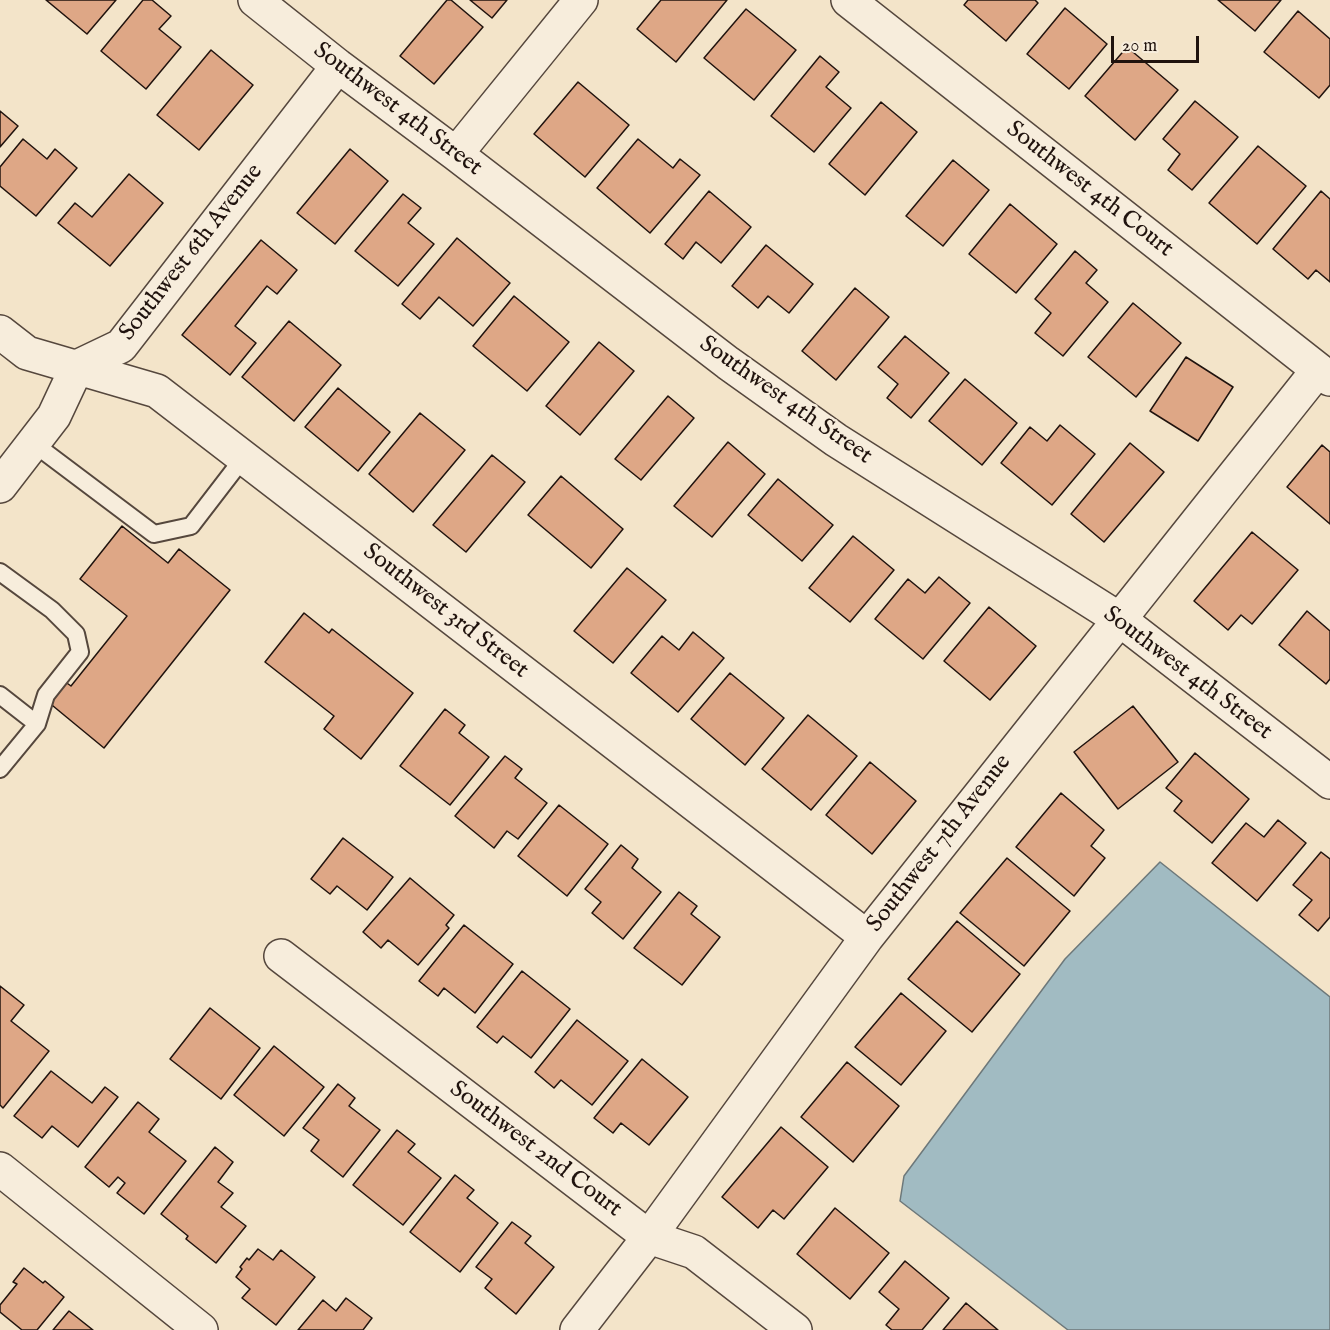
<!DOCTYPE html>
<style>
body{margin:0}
#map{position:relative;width:1330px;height:1330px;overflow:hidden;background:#f3e4c9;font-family:"IM FELL English",serif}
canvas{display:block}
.scale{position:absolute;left:1111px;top:36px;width:88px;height:27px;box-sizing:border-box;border:3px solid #20130e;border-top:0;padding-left:8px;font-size:18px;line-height:21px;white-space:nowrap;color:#20130e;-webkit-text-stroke:4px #f7eddc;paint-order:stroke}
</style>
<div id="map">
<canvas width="1330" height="1330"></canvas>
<div class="scale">20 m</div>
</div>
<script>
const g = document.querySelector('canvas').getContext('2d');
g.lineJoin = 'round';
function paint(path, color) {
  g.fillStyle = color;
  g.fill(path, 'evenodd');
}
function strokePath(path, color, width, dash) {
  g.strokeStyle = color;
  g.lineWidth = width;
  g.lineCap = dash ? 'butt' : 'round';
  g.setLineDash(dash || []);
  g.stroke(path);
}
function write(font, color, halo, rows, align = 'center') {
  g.font = font + ' "IM FELL English",serif';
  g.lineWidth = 5;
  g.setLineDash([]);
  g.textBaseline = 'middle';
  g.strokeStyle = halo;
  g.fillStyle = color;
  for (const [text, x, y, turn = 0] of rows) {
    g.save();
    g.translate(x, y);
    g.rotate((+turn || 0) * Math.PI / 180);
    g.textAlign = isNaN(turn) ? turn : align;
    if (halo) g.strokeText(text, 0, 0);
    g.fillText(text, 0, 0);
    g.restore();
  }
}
const water = new Path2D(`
 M1160,862L1330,997V1330H1068L900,1201L904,1176L1065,959Z`);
paint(water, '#a1bbc2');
strokePath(water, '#6d787a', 1.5);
const building = new Path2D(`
 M46,0H116L87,34Z
 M143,0H152L171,16L159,29L181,47L146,89L101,51Z
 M447,0H451L483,27L434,84L400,56Z
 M470,0H507L492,18Z
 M661,0H727L676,62L637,29Z
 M968,0H1035L1038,3L1006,41L964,5Z
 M1218,0H1281L1255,31Z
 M1065,8L1107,44L1069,89L1027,54Z
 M746,9L796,50L754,100L704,58Z
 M1298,11L1330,39V85L1319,98L1264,52Z
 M1127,47L1178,90L1135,140L1085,96Z
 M211,50L253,85L199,150L157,115Z
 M820,56L839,72L826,87L851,108L814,152L771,116Z
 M578,82L629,125L585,177L534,134Z
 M1195,101L1238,137L1192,190L1168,170L1180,154L1163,139Z
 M881,102L917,132L865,195L829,164Z
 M0,111L18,126L0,147Z
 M23,139L47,159L55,149L77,168L36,216L0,186V167Z
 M638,139L673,168L680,159L700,175L650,233L597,188Z
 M1258,146L1306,186L1257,244L1209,203Z
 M350,149L388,181L335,244L297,213Z
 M953,160L989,190L943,246L906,216Z
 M129,174L163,203L110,266L58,223L75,203L92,217Z
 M709,191L751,227L721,263L696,242L683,259L665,244Z
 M1321,191L1330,199V282L1316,270L1308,279L1273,249Z
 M403,194L421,208L408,223L434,244L398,286L355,251Z
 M1010,204L1057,244L1016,293L969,254Z
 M457,238L510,283L473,326L439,297L420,319L402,304Z
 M261,240L297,270L277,294L267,286L235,326L256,343L230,375L182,335Z
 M766,245L813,284L789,313L768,296L758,308L732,286Z
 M1075,251L1097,270L1086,283L1108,302L1063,356L1035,333L1051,313L1035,299Z
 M855,288L889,317L836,380L802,351Z
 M514,296L569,342L527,391L473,346Z
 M1133,303L1181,343L1136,397L1088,357Z
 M289,321L341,365L294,421L242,377Z
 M905,336L949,373L911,418L887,398L898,384L878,367Z
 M599,342L634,371L580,435L546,406Z
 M1186,357L1233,387L1198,441L1150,411Z
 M965,379L1017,423L982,465L929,421Z
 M338,388L390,432L358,471L305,427Z
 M668,396L694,418L641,480L615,459Z
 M420,413L465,450L413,512L369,474Z
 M1060,425L1095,454L1052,505L1001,463L1030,427L1047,441Z
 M728,442L765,474L712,537L674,506Z
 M1130,443L1164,472L1104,542L1071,514Z
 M1322,445L1330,452V524L1287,487Z
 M492,455L525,482L466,552L433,525Z
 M561,476L623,529L591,568L528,515Z
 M778,479L833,525L802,561L748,515Z
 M122,526L168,563L179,549L230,590L104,748L47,701L64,681L71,686L127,616L80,579Z
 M1252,532L1298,570L1252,624L1241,615L1228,630L1194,601Z
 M853,536L894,570L850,622L809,588Z
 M627,568L666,600L613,663L574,631Z
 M939,577L970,603L923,659L875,619L908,579L925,593Z
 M989,607L1036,646L990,700L944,661Z
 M1307,611L1330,631V679L1326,684L1279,645Z
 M304,613L329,633L332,629L413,693L361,759L324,729L334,716L265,662Z
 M693,632L724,658L678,712L631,673L662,636L679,650Z
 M730,673L784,718L745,765L691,719Z
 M1133,706L1178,762L1118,809L1074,752Z
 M445,709L465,725L459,733L489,757L450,805L400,766Z
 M808,715L857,756L811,810L762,769Z
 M1195,753L1249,799L1212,843L1174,811L1182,801L1166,788Z
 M505,756L522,769L515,778L547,803L518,839L507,831L494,848L455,816Z
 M870,762L916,801L872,854L826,815Z
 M1061,793L1104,830L1091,846L1105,858L1074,896L1016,847Z
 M559,805L608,844L567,896L518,856Z
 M1278,820L1306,843L1257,901L1212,863L1246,823L1264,837Z
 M343,838L393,877L367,910L337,886L330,894L311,879Z
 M621,845L638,859L632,868L661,892L623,939L592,913L601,902L585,889Z
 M1321,852L1330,859V917L1318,931L1299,915L1312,900L1293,885Z
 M1007,858L1070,911L1024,966L960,913Z
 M410,878L454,915L446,925L449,928L418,965L388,940L381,948L363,932Z
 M679,892L697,906L691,914L720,937L682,985L634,948Z
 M957,921L1020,974L972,1032L908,979Z
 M464,925L513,964L475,1013L444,988L438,996L419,981Z
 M522,971L570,1009L531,1058L503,1036L497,1043L477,1027Z
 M0,986L24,1005L11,1021L49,1051L3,1108L0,1105Z
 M901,993L946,1031L901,1085L855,1047Z
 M210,1008L260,1048L221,1099L170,1059Z
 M577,1020L628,1061L592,1105L561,1080L554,1088L535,1072Z
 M274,1046L324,1087L284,1136L234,1095Z
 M642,1059L688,1097L649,1145L621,1123L613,1133L594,1118Z
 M847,1062L899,1106L853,1162L801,1117Z
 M51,1071L92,1103L105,1087L118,1097L78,1147L52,1126L42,1138L14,1116Z
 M338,1084L355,1098L349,1106L380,1130L343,1177L311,1151L319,1140L303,1128Z
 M138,1102L159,1119L149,1132L186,1161L144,1214L117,1193L125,1183L118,1177L109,1187L85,1167Z
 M781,1127L828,1167L784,1219L773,1210L758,1228L722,1197Z
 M397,1130L415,1144L408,1152L441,1178L403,1225L353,1185Z
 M215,1147L233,1162L218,1182L233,1193L221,1207L246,1226L216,1263L186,1239L188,1236L161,1214Z
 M455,1175L474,1190L467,1198L498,1223L460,1272L410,1232Z
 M835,1208L889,1253L850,1299L797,1254Z
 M512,1222L531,1236L525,1243L554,1267L516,1314L485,1288L492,1279L476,1267Z
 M258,1249L273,1260L281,1250L315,1277L276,1325L242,1298L250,1289L236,1277L242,1269L240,1267L247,1258L249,1260Z
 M905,1261L949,1298L922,1330H892L886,1325L899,1309L879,1292Z
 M24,1268L43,1283L45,1281L64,1297L37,1330H22L0,1312V1305L17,1284L13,1282Z
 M346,1298L372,1318L363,1330H298L323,1300L336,1311Z
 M966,1303L998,1330H943Z
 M69,1311L93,1330H53Z`);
paint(building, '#dea786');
strokePath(building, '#20130e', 1.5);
const lane = new Path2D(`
 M33,443L154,534L191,526L244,457
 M0,572L52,610L76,634L80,652L46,695L37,724L0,769
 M0,695L37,724`);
const street = new Path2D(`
 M255,0L338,66L456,154L728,363L836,440L1119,619L1330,782
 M848,0L1330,379
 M456,154L581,0
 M0,332L27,353L157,391L867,937
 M0,486L54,416L77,367L121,346L338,66
 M281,956L649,1237L694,1252L795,1330
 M0,1169L201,1330
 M577,1330L649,1237L867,937L1318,370`);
strokePath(lane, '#55473d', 20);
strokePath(street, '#55473d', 36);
strokePath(lane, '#f7eddc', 16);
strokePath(street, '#f7eddc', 33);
write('24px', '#20130e', '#f7eddc', [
 ["Southwest 4th Street",397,110,37],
 ["Southwest 4th Court",1089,190,38],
 ["Southwest 6th Avenue",192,253,-52],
 ["Southwest 4th Street",785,401,35],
 ["Southwest 3rd Street",445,612,38],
 ["Southwest 4th Street",1187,674,37],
 ["Southwest 7th Avenue",940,844,-52],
 ["Southwest 2nd Court",535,1150,37]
]);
</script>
